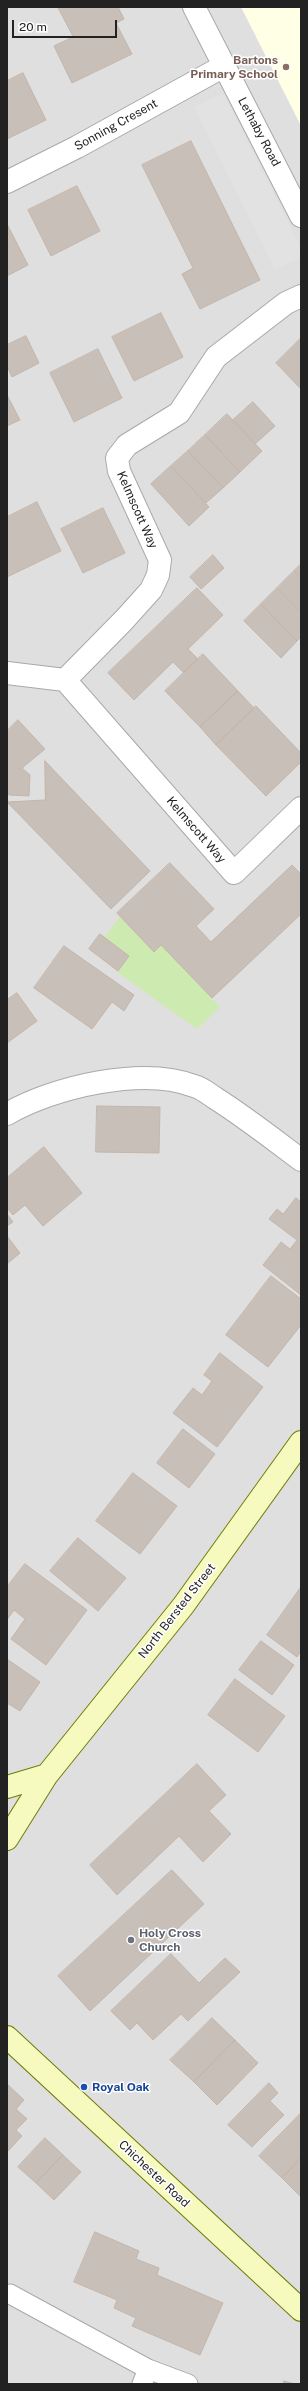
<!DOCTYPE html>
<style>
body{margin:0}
#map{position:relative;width:308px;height:2391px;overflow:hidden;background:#f2efe9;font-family:"Public Sans",sans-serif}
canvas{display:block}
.frame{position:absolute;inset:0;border:8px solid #222;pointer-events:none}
.scale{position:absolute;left:12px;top:20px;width:105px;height:18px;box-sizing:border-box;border:2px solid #222;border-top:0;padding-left:5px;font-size:12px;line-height:14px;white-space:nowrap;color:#222;-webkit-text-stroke:3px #fff;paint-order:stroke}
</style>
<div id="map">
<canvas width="308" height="2391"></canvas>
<div class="frame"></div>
<div class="scale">20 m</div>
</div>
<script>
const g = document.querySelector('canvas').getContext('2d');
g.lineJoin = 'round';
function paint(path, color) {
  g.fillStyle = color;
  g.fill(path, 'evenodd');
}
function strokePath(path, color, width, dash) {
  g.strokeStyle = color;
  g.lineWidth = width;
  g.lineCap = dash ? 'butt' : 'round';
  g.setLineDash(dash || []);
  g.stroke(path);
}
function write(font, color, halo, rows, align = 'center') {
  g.font = font + ' "Public Sans",sans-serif';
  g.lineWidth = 3;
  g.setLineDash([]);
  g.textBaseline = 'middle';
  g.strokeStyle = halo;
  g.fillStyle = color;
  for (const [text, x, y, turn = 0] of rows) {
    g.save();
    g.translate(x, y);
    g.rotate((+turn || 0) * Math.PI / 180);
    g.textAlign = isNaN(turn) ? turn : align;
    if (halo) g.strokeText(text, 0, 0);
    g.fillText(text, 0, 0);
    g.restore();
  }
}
paint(new Path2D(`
 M7,7H301V2384H7Z`), '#e0dfdf');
paint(new Path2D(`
 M241,7H301V126Z`), '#ffffe5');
paint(new Path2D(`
 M120,917L154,952L161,945L220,1007L197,1029L117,972L129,956L104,938Z`), '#cdebb0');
paint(new Path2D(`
 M223,93L301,248V257L275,270L194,107Z`), '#e2e2e2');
const building = new Path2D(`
 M58,7H118L124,19L116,23L132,54L72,83L54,46L73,37Z
 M23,73L46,120L7,139V81Z
 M191,141L260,280L200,309L182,274L193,268L142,165Z
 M77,186L100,231L51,256L28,210Z
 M7,224L28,265L7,276Z
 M161,313L183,357L134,381L112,337Z
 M26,336L39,363L12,377L7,366V345Z
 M301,338V389L276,363Z
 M98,349L122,398L74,422L50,373Z
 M7,395L20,420L7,426Z
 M253,402L275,426L255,444L233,420Z
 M227,414L262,451L240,472L205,435Z
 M205,435L240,472L223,488L188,451Z
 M188,451L223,488L206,503L171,466Z
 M171,466L209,507L189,526L151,484Z
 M37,502L61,551L7,577V517Z
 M103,508L125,553L83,573L61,529Z
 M213,555L224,568L201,589L190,577Z
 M301,564V578L294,571Z
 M294,571L301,578V612L277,588Z
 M197,588L223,615L188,649L198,659L184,673L173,662L134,700L108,673Z
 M277,588L301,612V637L297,641L261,604Z
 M261,604L297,641L281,658L244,621Z
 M203,654L238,691L200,727L165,691Z
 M238,691L254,708L216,745L200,727Z
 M256,706L301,753V762L266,796L216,745Z
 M18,720L45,749L22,768L30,775L29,796L9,795L7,792V731Z
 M45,761L150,871L111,909L7,802L45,800Z
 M170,863L214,909L196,926L211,942L292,865L301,874V914L212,998L161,945L154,952L117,913Z
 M100,934L129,956L118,971L89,949Z
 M64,946L134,995L124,1011L112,1002L92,1029L34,988Z
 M17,993L37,1021L7,1043V1000Z
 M97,1106L160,1107L159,1153L96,1152Z
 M44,1147L82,1193L43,1226L25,1205L13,1215L7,1208V1178Z
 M296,1198L301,1202V1295L263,1265L281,1242L290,1249L297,1240L269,1219L277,1209L283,1214Z
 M7,1214L13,1222L7,1226Z
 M7,1236L20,1253L7,1264Z
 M271,1276L301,1299V1325L268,1367L226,1335Z
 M220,1353L263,1387L217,1447L173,1413L193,1388L202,1395L212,1381L204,1375Z
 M183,1429L215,1454L189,1488L157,1463Z
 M133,1473L177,1506L140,1554L96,1521Z
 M78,1538L126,1578L98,1611L50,1571Z
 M25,1564L87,1610L46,1665L11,1639L25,1619L14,1610L7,1620V1587Z
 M301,1587V1651L297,1657L267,1635Z
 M261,1641L294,1665L272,1695L239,1670Z
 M7,1659L40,1682L20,1711L7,1703Z
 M235,1679L285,1716L258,1752L208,1715Z
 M197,1764L226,1795L209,1811L231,1834L203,1862L179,1836L117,1895L90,1865Z
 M172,1870L204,1904L90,2011L58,1976Z
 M171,1954L199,1983L225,1958L240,1972L188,2021L181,2014L153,2040L137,2023L130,2030L111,2011Z
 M212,2018L235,2040L194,2082L170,2060Z
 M235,2040L258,2063L217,2105L194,2082Z
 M269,2083L278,2093L270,2101L284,2115L252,2147L228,2125Z
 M7,2084L24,2100L16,2109L27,2119L16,2130L22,2136L7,2152Z
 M301,2113V2158L282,2178L259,2156Z
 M45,2138L63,2155L36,2183L18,2167Z
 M63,2155L81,2172L54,2200L36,2183Z
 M301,2158V2197L282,2178Z
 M95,2232L139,2251L136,2259L159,2268L157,2275L223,2303L200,2355L132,2326L136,2318L114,2308L117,2300L74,2282Z
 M284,2381L295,2384H284Z`);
paint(building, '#c7bfb8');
strokePath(building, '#c4b6ab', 1);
const lane = new Path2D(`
 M10,2294L148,2369
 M142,2384L148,2369L188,2384`);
const street = new Path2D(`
 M194,7L301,216
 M7,182L77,147L224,66
 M7,673L65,680L234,873L301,808
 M65,680L124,620L151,590L158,575L160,560L119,471L117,458L127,445L179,413L216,357L286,303L301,296
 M7,1114C53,1087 143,1066 194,1086C202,1088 209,1094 215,1098C245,1117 273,1139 301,1160`);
const secondary = new Path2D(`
 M7,1787L47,1775
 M7,1839L47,1775L183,1606L301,1442
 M7,2037L301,2310`);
strokePath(lane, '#a9a9a9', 21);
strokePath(street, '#a9a9a9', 24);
strokePath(secondary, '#707d05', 24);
strokePath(lane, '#fff', 19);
strokePath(street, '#fff', 22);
strokePath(secondary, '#f7fabf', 22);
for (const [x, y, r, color] of [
 [286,67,4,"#8d6e63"],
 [131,1940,4,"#6b7280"],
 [84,2087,4,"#1a4fb4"]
]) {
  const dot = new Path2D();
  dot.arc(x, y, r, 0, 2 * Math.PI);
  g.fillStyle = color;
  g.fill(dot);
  strokePath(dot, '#fff', 1.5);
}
write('bold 12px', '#785e54', '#fff', [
 ["Bartons",278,60],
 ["Primary School",278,74]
], 'right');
write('12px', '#222', '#fff', [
 ["Sonning Cresent",116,125,-29],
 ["Lethaby Road",259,132,62],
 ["Kelmscott Way",137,510,66],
 ["Kelmscott Way",196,830,49],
 ["North Bersted Street",177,1611,-52],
 ["Chichester Road",154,2174,43]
]);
write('bold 12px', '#5b616d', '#fff', [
 ["Holy Cross",139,1933],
 ["Church",139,1947]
], 'left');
write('bold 12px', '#164399', '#fff', [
 ["Royal Oak",92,2087]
], 'left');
</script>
